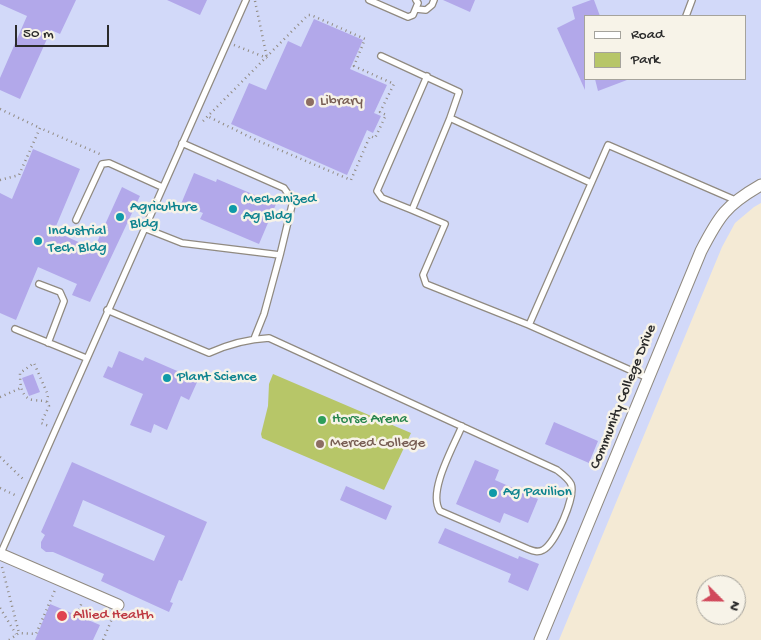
<!DOCTYPE html>
<style>
body{margin:0}
#map{position:relative;width:761px;height:640px;overflow:hidden;background:#f4ead5;font-family:"Gochi Hand",sans-serif}
canvas{display:block}
.legend{position:absolute;left:584px;top:15px;width:162px;height:65px;box-sizing:border-box;background:#f7f3e8;border:1px solid #a5a39c;margin:0;padding:6px 9px;list-style:none;font-size:15px;color:#2b2b2b}
.legend li{display:flex;align-items:center;gap:10px;height:25px}
.legend b{width:25px;border:1px solid #a5a39c}
.north{position:absolute;left:696px;top:575px;width:50px;height:50px;box-sizing:border-box;background:#f7f3e8;border:1px solid #a5a39c;border-radius:50%;rotate:113deg;font-size:14px;font-weight:700;line-height:20px;text-align:center;color:#2b2b2b}
.north::after{content:'';display:block;margin:auto;width:18px;height:22px;background:#d1495b;clip-path:polygon(50% 0,100% 100%,50% 72%,0 100%)}
.scale{position:absolute;left:15px;top:25px;width:94px;height:22px;box-sizing:border-box;border:2px solid #2b2b2b;border-top:0;padding-left:6px;font-size:15px;line-height:18px;white-space:nowrap;color:#2b2b2b;-webkit-text-stroke:4px #f7f3e8;paint-order:stroke}
</style>
<div id="map">
<canvas width="761" height="640"></canvas>
<ul class="legend">
<li><b style="height:6px;background:#fff"></b>Road</li>
<li><b style="height:14px;background:#b7c668"></b>Park</li>
</ul>
<div class="north">N</div>
<div class="scale">50 m</div>
</div>
<script>
const g = document.querySelector('canvas').getContext('2d');
g.lineJoin = 'round';
function paint(path, color) {
  g.fillStyle = color;
  g.fill(path, 'evenodd');
}
function strokePath(path, color, width, dash) {
  g.strokeStyle = color;
  g.lineWidth = width;
  g.lineCap = dash ? 'butt' : 'round';
  g.setLineDash(dash || []);
  g.stroke(path);
}
function write(font, color, halo, rows, align = 'center') {
  g.font = font + ' "Gochi Hand",sans-serif';
  g.lineWidth = 5;
  g.setLineDash([]);
  g.textBaseline = 'middle';
  g.strokeStyle = halo;
  g.fillStyle = color;
  for (const [text, x, y, turn = 0] of rows) {
    g.save();
    g.translate(x, y);
    g.rotate((+turn || 0) * Math.PI / 180);
    g.textAlign = isNaN(turn) ? turn : align;
    if (halo) g.strokeText(text, 0, 0);
    g.fillText(text, 0, 0);
    g.restore();
  }
}
paint(new Path2D(`
 M0,0H761V203L754,207L735,223L722,247L559,640H0ZM585,16H745V79H585Z`), '#d2d9f9');
paint(new Path2D(`
 M273,374L411,433L384,490L262,438L261,434L268,406L269,384Z`), '#b7c668');
paint(new Path2D(`
 M0,0H76L60,34L51,30L20,99L0,90V78L27,16L0,4Z
 M167,0H207L200,15Z
 M443,0H475L470,12Z
 M591,0H594L600,16H585V90L557,28L575,19L572,7Z
 M314,19L363,40L350,69L387,85L374,113L381,116L373,133L367,130L347,175L231,124L249,83L266,90L288,41L301,47Z
 M595,79H627V80L598,91Z
 M33,149L80,169L54,231L94,249L122,187L140,196L90,302L72,295L77,284L38,267L16,320L0,313V193L12,199Z
 M194,173L216,182L217,179L276,204L259,244L200,219L203,213L181,204Z
 M119,351L143,361L145,357L198,380L189,400L181,396L167,430L154,424L151,433L130,425L143,394L103,377L108,366L112,368Z
 M33,374L40,392L29,396L22,378Z
 M554,422L598,441L589,463L545,444Z
 M475,460L499,470L495,480L538,499L528,523L504,513L500,523L456,504Z
 M72,462L207,522L182,581L179,580L170,602L173,603L169,612L101,581L104,574L53,552H46L41,548V542L45,535L41,532ZM83,500L165,536L154,561L73,526Z
 M346,486L392,506L386,520L340,500Z
 M445,528L518,559L519,556L539,564L528,591L508,582L511,574L438,543Z
 M50,604L100,625L93,640H35Z`), '#b2a8ea');
const lane = new Path2D(`
 M369,0L408,17L413,15L418,3L416,0
 M416,9L426,10L432,5L434,0
 M686,16L692,0
 M381,56L459,92L450,118
 M412,210L382,198L377,191L427,76
 M76,220L102,164L109,163L162,187
 M144,228L182,243L280,255L293,201L284,188L182,143
 M39,284L60,292L64,301L48,343
 M107,310L209,353C229,344 248,339 269,338L557,470C562,474 568,478 571,484C576,497 555,544 543,550C538,553 533,551 528,549L440,511C427,492 454,446 462,426
 M529,325L426,284L423,275L445,224L412,210L450,118L591,183
 M15,329L86,358
 M254,339L264,314L280,255
 M648,378L529,325L608,145L735,200
 M0,555L246,0`);
const street = new Path2D(`
 M0,554L118,605
 M540,640L701,251C719,216 726,205 761,185`);
strokePath(lane, '#908a80', 8);
strokePath(street, '#908a80', 13);
strokePath(new Path2D(`
 M255,1L267,58
 M234,45L267,58
 M0,109L40,128
 M203,121L308,15H311L365,39L354,66L394,84L380,112L386,115L375,138L370,136L351,180L256,140L207,116
 M0,180L19,175L40,128L102,155
 M0,397L21,388
 M47,402L48,395L34,363L20,373C20,384 21,399 34,400C39,401 42,400 47,402L49,406L41,423L49,426
 M0,457L24,480
 M0,488L17,496
 M2,567L19,633
 M0,608L16,634
 M79,610L82,602
 M94,617L97,609
 M9,640L19,633L36,634L55,590
 M103,640L114,614`), '#908a80', 2.5, [1, 4]);
strokePath(lane, '#fff', 5.5);
strokePath(street, '#fff', 11);
for (const [x, y, r, color] of [
 [310,102,5,"#8d6e63"],
 [233,209,5,"#0f9aa8"],
 [120,217,5,"#0f9aa8"],
 [38,241,5,"#0f9aa8"],
 [167,378,5,"#0f9aa8"],
 [322,420,5,"#2e9e5b"],
 [320,444,5,"#8d6e63"],
 [493,493,5,"#0f9aa8"],
 [62,616,6,"#e0444e"]
]) {
  const dot = new Path2D();
  dot.arc(x, y, r, 0, 2 * Math.PI);
  g.fillStyle = color;
  g.fill(dot);
  strokePath(dot, '#f7f3e8', 2);
}
write('15px', '#785e54', '#f7f3e8', [
 ["Library",320,102],
 ["Merced College",330,444]
], 'left');
write('15px', '#0d838f', '#f7f3e8', [
 ["Mechanized",243,200],
 ["Ag Bldg",243,217],
 ["Agriculture",130,208],
 ["Bldg",130,225],
 ["Industrial",48,232],
 ["Tech Bldg",48,249],
 ["Plant Science",177,378],
 ["Ag Pavilion",503,493]
], 'left');
write('15px', '#2b2b2b', '#f7f3e8', [
 ["Community College Drive",624,397,-68]
]);
write('15px', '#27864d', '#f7f3e8', [
 ["Horse Arena",332,420]
], 'left');
write('15px', '#be3a42', '#f7f3e8', [
 ["Allied Health",73,616]
], 'left');
</script>
